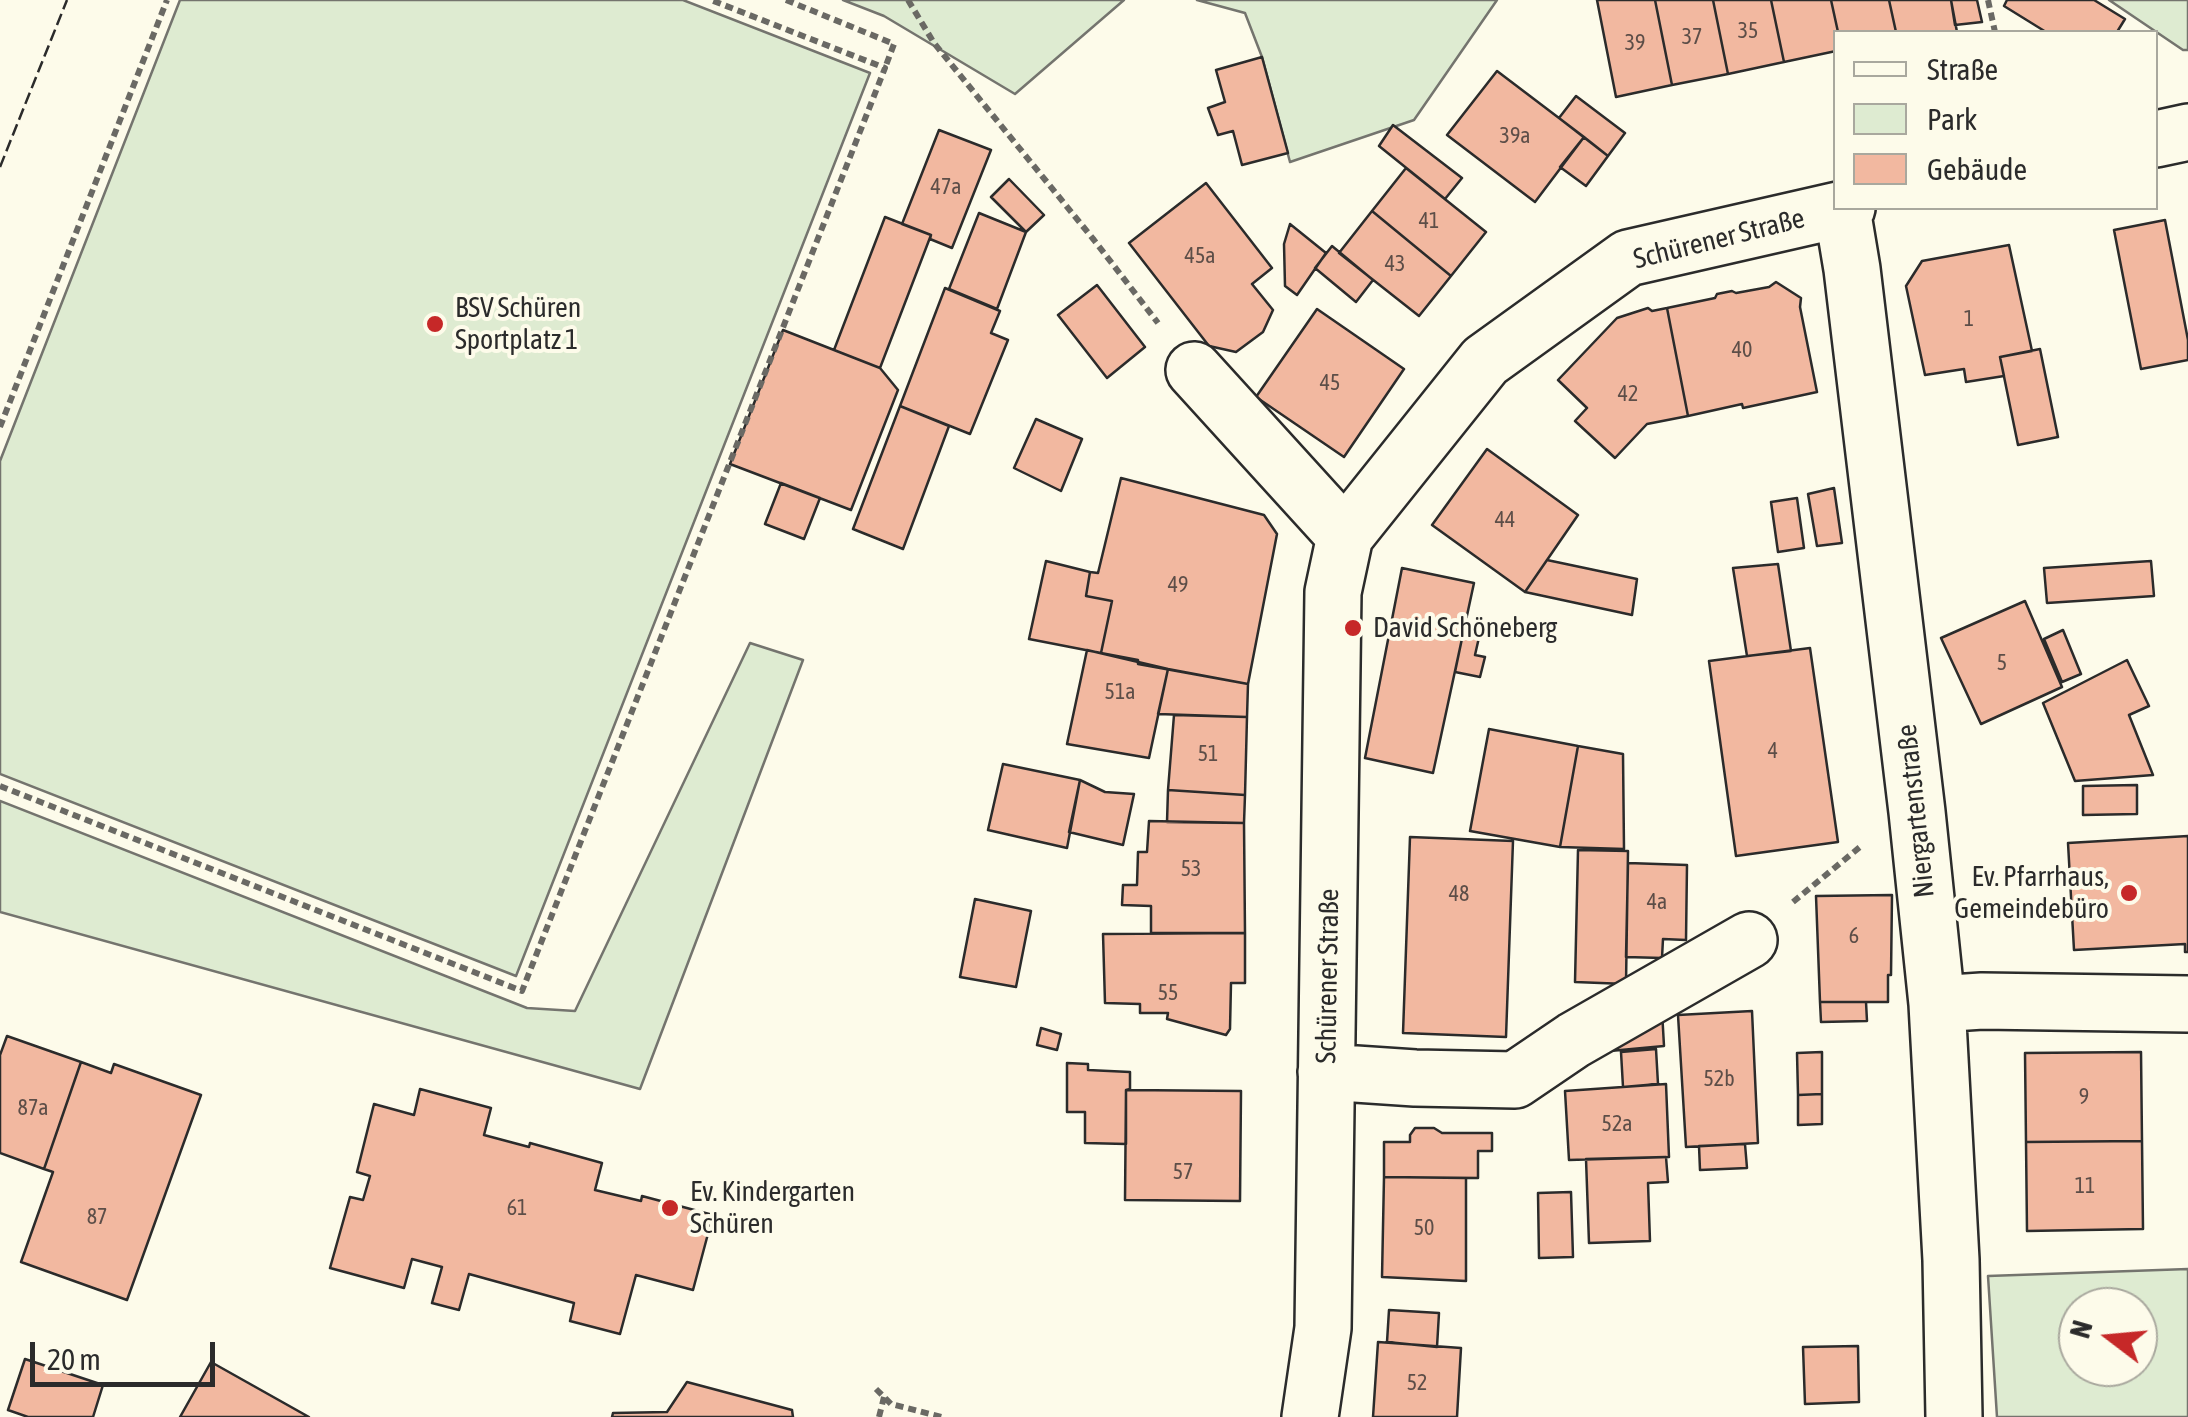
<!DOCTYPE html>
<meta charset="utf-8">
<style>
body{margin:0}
#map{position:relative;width:2188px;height:1417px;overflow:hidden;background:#fdfbea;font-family:"Asap Condensed",sans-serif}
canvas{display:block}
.legend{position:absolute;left:1833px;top:30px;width:325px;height:180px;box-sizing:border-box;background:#fdfbea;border:2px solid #a9a89e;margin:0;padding:12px 18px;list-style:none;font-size:30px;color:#2b2b2b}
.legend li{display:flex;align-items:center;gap:20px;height:50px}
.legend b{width:50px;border:2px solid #a9a89e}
.north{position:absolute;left:2058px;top:1287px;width:100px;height:100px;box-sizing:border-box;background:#fdfbea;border:2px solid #a9a89e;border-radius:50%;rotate:286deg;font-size:28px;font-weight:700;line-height:40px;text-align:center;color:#2b2b2b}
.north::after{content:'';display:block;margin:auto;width:35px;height:45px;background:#c62828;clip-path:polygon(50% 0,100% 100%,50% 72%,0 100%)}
.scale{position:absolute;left:30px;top:1342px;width:185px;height:45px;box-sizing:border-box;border:5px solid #2b2b2b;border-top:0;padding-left:12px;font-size:30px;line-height:35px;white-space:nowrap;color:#2b2b2b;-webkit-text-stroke:8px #fdfbea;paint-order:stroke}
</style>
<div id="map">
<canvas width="2188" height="1417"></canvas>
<ul class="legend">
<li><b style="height:12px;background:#fdfbea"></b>Straße</li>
<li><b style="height:28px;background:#deebd1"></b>Park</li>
<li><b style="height:28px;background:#f2b8a0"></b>Gebäude</li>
</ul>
<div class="north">N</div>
<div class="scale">20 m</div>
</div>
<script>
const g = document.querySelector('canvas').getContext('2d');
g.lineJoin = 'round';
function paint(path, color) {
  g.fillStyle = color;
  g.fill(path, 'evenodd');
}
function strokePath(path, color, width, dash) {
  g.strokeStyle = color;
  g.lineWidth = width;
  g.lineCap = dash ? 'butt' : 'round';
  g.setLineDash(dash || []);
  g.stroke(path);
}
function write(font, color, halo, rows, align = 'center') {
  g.font = font + ' "Asap Condensed",sans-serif';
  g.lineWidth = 8;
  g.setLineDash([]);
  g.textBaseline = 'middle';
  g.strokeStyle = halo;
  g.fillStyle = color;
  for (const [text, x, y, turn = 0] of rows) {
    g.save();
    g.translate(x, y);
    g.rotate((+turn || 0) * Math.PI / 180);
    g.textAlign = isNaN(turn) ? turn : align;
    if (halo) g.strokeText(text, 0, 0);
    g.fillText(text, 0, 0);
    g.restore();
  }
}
const green = new Path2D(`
 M180,0H683L870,73L516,976L0,774V461Z
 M843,0H1124L1015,94L884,16Z
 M1197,0H1497L1414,120L1290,162L1262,57L1245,13Z
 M2109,0H2188V50H2183Z
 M750,643L803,660L640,1089L0,912V801L527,1008L575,1011Z
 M2188,1269V1417H1997L1988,1276ZM2078,1307H2138V1367H2078Z`);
paint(green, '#deebd1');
strokePath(green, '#74746e', 2.5);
const building = new Path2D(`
 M1597,0H1655L1672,85L1616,97Z
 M1655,0H1713L1728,74L1672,85Z
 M1713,0H1771L1784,62L1728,74Z
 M1771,0H1831L1838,32H1836V51L1784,62Z
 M1831,0H1889L1896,32H1838Z
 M1889,0H1951L1957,32H1896Z
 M1951,0H1977L1982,22L1955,25Z
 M2007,0H2094L2125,19L2117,32H2046L2004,6Z
 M1262,57L1288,153L1242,165L1233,131L1218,135L1208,108L1225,102L1216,70Z
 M1497,71L1584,137L1535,202L1447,135Z
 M1576,96L1625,133L1608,156L1559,118Z
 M1393,125L1462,178L1445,199L1379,146Z
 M939,130L991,150L952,248L930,239L931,235L902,224Z
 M1584,137L1608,156L1586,186L1560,167Z
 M1406,168L1486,232L1451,276L1372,211Z
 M1009,179L1044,215L1026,232L991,197Z
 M1206,183L1272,268L1252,284L1273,310L1263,332L1236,352L1209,346L1129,243Z
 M1372,211L1451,276L1419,316L1339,253Z
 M979,213L1026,232L997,309L949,289Z
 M885,217L931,235L880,368L834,350Z
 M2165,220L2188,340V360L2141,369L2114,230Z
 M1290,224L1326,253L1297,295L1285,286L1284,244Z
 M2009,245L2032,351L2000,357L2004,376L1966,382L1964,369L1925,375L1906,286L1922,261Z
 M1332,246L1373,280L1356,302L1315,268Z
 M1776,282L1801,298L1800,307L1817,392L1743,408L1742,404L1688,416L1667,308L1715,298L1717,294L1732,291L1736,293L1769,287Z
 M1097,285L1145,347L1107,378L1058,315Z
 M945,288L1000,311L991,333L1008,340L970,434L900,406Z
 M1648,308L1652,311L1667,308L1688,416L1647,424L1615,458L1575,421L1587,408L1558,380L1617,318Z
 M1317,309L1404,369L1344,457L1256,397Z
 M783,330L880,368L898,390L851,510L730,464Z
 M2040,349L2058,437L2018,445L2000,357Z
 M900,406L949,426L903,549L853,529Z
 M1036,419L1082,439L1061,491L1014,468Z
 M1487,449L1578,515L1525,592L1432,525Z
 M1121,478L1264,515L1277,534L1248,684L1138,664V660L1101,653L1112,601L1086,596L1090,572L1098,573Z
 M781,483L820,498L804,539L765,524Z
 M1834,488L1842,543L1817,546L1808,494Z
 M1797,498L1804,548L1778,552L1771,502Z
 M1547,560L1637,579L1632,615L1525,592Z
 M1046,561L1090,572L1086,596L1112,601L1101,653L1029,639Z
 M2151,561L2154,596L2047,603L2044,568Z
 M1778,564L1791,651L1747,656L1733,568Z
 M1402,568L1474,583L1433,773L1365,758Z
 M2025,601L2062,687L1981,724L1941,638Z
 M1464,629L1480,633L1475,655L1485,657L1480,677L1455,672Z
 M2063,630L2081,674L2062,682L2044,639Z
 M1810,648L1838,842L1736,856L1709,661Z
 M1087,650L1168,669L1149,758L1067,744Z
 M2127,660L2149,706L2129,715L2153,775L2075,781L2043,703Z
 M1168,669L1248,684L1247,717L1158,714Z
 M1174,715L1247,717L1245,795L1168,790Z
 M1489,729L1578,746L1560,847L1470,831Z
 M1578,746L1623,754L1624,849L1560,847Z
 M1003,764L1080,780L1067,848L988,830Z
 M1080,780L1105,792L1134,794L1123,845L1069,832Z
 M2137,785V814L2083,815V786Z
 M1168,790L1245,795L1244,823L1167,822Z
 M1149,821L1244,823L1245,933H1151V906L1122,905L1123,885H1137L1138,852H1147Z
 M2188,836V952H2185V944L2074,950L2068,843Z
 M1410,837L1513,841L1506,1037L1403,1033Z
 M1578,850L1628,851L1626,984L1575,982Z
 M1628,863L1687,865L1686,940L1663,939L1662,958L1626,957Z
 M1892,895L1891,975H1888V1002H1820L1816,896Z
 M975,899L1031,911L1016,987L960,977Z
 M1245,933V983H1231L1230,1029L1226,1035L1167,1019L1168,1013H1140V1004L1105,1003L1103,934Z
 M1820,1002H1866L1867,1021L1821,1022Z
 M1662,1011L1664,1046L1610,1051Z
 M1752,1011L1758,1143L1686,1147L1678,1015Z
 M1041,1028L1061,1034L1057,1050L1037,1045Z
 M7,1036L81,1062L44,1169L0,1153V1055Z
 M1656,1049L1658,1084L1623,1087L1621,1052Z
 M1822,1052V1094L1798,1095L1797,1053Z
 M2141,1052L2142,1141L2026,1142L2025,1053Z
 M81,1062L111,1073L114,1064L201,1095L127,1300L21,1262L53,1172L44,1169Z
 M1067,1063L1088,1064V1070L1130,1072V1089L1126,1090V1144L1085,1143V1112H1067Z
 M1666,1084L1669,1157L1569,1160L1565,1091Z
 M420,1089L491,1108L484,1135L529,1147L530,1143L602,1163L595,1190L641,1201L642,1196L713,1215L693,1290L636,1275L620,1334L570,1321L574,1303L469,1274L459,1310L432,1303L442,1267L412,1259L404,1288L330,1268L350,1197L363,1200L370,1176L357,1172L374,1104L414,1115Z
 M1126,1090L1241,1091L1240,1201L1125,1200Z
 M1822,1094V1124L1798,1125V1095Z
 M1415,1128H1434L1442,1133H1492V1151H1478V1178L1384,1177V1142H1410V1135Z
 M2142,1141L2143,1229L2027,1231L2026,1142Z
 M1745,1144L1747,1168L1700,1170L1699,1146Z
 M1666,1157L1668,1182L1648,1183L1650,1241L1589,1243L1586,1159Z
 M1384,1177L1466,1178V1281L1382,1277Z
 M1571,1192L1573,1257L1539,1258L1538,1193Z
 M1389,1310L1439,1313L1437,1347L1387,1342Z
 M1378,1342L1461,1348L1457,1417H1373Z
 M1858,1346L1859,1402L1805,1404L1803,1347Z
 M25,1359L103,1385L93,1417H28L8,1410Z
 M211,1362L309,1417H180Z
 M687,1382L792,1410L793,1417H612L613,1413L667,1412Z`);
paint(building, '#f2b8a0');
strokePath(building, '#2b2b2b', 2.5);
const minor = new Path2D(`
 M2156,139L2188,132
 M1842,209L1852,269L1917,812L1937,1004L1951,1260L1954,1417
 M1194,370L1345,536
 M1937,1004L1982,1001L2188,1004
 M1326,1072L1415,1078L1515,1080L1574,1040L1749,940
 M1310,1417L1323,1328L1333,592L1345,536L1485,361L1628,258L1847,208`);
strokePath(minor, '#2b2b2b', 60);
strokePath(new Path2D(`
 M786,0L894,44L885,68
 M908,0L934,43L1094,240L1158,323
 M1988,0L1995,32
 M0,427L167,0
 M0,786L522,991L885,68L711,0
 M1793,902L1860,847
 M876,1389L891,1404L942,1417
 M879,1417L884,1397`), '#6a6964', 6, [8, 5]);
strokePath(minor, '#fdfbea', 55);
strokePath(new Path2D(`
 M0,167L67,0`), '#2b2b2b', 2.5, [12, 5]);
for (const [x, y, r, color] of [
 [435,324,10,"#c62828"],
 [1353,628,10,"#c62828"],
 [2129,893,10,"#c62828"],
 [670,1208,10,"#c62828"]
]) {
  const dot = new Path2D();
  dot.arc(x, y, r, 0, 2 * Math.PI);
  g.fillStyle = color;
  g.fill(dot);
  strokePath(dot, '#fdfbea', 4);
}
write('22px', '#5d4e48', null, [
 ["35",1748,31],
 ["37",1692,37],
 ["39",1635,43],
 ["39a",1515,136],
 ["47a",946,187],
 ["41",1429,221],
 ["45a",1200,256],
 ["43",1395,264],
 ["1",1969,319],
 ["40",1742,350],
 ["45",1330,383],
 ["42",1628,394],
 ["44",1505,520],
 ["49",1178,585],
 ["5",2002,663],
 ["51a",1120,692],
 ["4",1773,751],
 ["51",1208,754],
 ["53",1191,869],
 ["48",1459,894],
 ["4a",1657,902],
 ["6",1854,936],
 ["55",1168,993],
 ["52b",1719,1079],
 ["9",2084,1097],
 ["87a",33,1108],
 ["52a",1617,1124],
 ["57",1183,1172],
 ["11",2085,1186],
 ["61",517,1208],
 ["87",97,1217],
 ["50",1424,1228],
 ["52",1417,1383]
]);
write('28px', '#2b2b2b', '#fdfbea', [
 ["Schürener Straße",1719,239,-14],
 ["Niergartenstraße",1916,811,-96],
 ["Schürener Straße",1328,976,-89]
]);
write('28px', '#2b2b2b', '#fdfbea', [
 ["BSV Schüren",455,308],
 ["Sportplatz 1",455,340],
 ["David Schöneberg",1373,628],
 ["Ev. Pfarrhaus,",2109,877,"right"],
 ["Gemeindebüro",2109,909,"right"],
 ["Ev. Kindergarten",690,1192],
 ["Schüren",690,1224]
], 'left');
</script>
